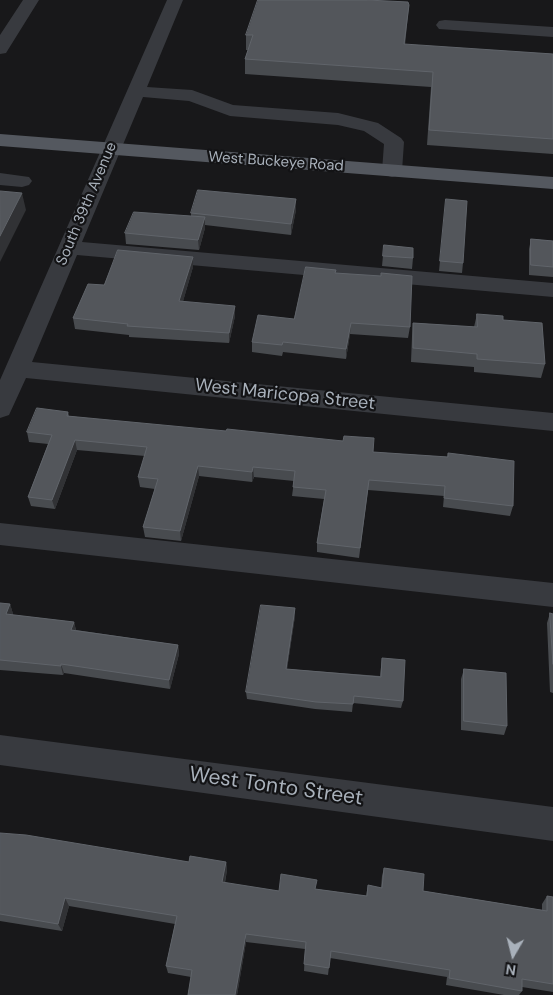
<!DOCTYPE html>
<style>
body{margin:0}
#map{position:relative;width:553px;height:995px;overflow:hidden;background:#18181a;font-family:"DM Sans",sans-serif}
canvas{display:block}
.north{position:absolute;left:488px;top:930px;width:50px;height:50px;-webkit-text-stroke:4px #131315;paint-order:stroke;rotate:188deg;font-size:14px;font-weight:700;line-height:20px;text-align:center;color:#a9b1bb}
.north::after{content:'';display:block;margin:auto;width:18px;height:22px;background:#a9b1bb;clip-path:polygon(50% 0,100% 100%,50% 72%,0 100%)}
</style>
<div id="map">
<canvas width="553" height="995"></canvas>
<div class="north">N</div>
</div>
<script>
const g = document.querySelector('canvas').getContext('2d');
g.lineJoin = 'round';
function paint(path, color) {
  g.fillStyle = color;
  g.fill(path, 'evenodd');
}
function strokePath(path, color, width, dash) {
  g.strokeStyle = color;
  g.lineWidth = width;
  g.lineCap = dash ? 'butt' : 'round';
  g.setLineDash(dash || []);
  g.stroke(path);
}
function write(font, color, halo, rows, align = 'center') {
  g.font = font + ' "DM Sans",sans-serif';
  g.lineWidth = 4.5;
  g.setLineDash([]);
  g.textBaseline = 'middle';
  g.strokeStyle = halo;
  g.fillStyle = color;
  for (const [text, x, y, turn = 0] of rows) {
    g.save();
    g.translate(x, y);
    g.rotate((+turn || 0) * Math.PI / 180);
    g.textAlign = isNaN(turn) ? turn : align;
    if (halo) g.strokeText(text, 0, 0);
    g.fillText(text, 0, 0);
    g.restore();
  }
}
paint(new Path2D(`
 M23,0H39L6,53L0,54V35Z
 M167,0H183L147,87L192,90L233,105L338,113L378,123L401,138L404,142L402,171L399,175L392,177L385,175L382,171L384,144L364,131L338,125L230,116L189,101L143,97L82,242L553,283V297L77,255L32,362L553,413V431L26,378L9,415L0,418V380Z
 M445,20L553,27V37L439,29L436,25L439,21Z
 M0,173L29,177L32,181L29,185L22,187L0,185Z
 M0,523L553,583V607L0,545Z
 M0,735L553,807V841L0,765Z`), '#383a3f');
paint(new Path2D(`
 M0,134L553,177V189L0,146Z`), '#54585f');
paint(new Path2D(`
 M409,5L405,45L553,54V154L427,145L431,87L245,74V59L248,50H246V35Z
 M296,199V210L291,235L205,225V228L199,250L126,244L125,233L191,216V213Z
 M446,199L463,263L462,273L439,271Z
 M531,239L553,241V277L529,275V249Z
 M384,245L413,258L412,269L382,266Z
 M193,267L183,301L235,316L229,343L129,337V335L75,329L73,318L104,285Z
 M336,273L410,327L408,338L350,334L346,359L283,352L282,356L252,352V342L294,319Z
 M477,314L545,364L541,378L474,372V367L411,362L412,336L413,323L474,327Z
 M68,412L69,416L373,452L447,457L448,453L513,506L510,516L443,507L444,496L368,490L359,558L317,552V543L324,499L292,496L294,481L254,477L252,482L199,476L181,541L145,537L143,527L155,489L140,487L138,477L145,456L77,450L55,509L31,506L28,497L48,444L29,442L27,432Z
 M0,603L10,604L13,614V615L74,622L76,630L178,645L179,654L170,689L64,673L63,675L0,670Z
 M295,608V616L287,669L380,676L382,658L403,701L401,708L353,703L352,712L315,709L247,699L246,692Z
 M550,613L553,614V693L550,692L547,623Z
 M464,669L507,726L504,735L461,730V679Z
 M0,833L189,862H226L227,870L225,883L279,891L316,889L366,896L368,885L381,888L382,876L384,868L423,891L542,910V904L547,896L553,897V992L522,987V991L519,995H504L446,985L447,977L330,958L328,975L304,971L305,949L246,942L237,995H188L191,977L168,973L166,966L175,924L69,906L62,931L0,921Z`), '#484b4f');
paint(new Path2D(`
 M22,193L26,210L0,262V236Z
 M296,199V210L291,235V224Z
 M205,217V228L199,250L198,240Z
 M193,257V267L180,312L179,301Z
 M235,306V316L229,343V333Z
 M351,323L350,334L346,359V349Z
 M75,440L77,450L55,509L52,500Z
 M198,466L199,476L181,541L180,531Z
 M253,467L254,477L252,482V472Z
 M10,604L13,614L9,624L6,614Z
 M295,608V616L286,676V669Z
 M74,622L76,631L71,630Z
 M178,645L179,654L170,689L169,680Z
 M61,664L64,673L63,675L61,666Z
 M226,862L227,870L223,890L222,882Z
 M65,898L69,906L62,931L58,924Z
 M246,934V942L237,995H235Z`), '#313235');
const building = new Path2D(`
 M258,0H367L408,2L409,5L404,44L553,54V139L429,130L433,72L245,59L253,35H246Z
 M198,190L296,199L291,224L191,213Z
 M0,191L22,193L0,236Z
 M446,199L467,201L463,263L440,261Z
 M134,212L205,217L198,240L125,233Z
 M531,239L553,241V267L531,265Z
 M384,245L413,248V258L383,256Z
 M118,250L193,257L179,301L235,306L229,333L127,326L128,324L73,318L88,284L104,285Z
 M306,267L336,270L335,273L381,276V273L412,276L410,327L351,323L346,349L283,342L282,345L252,342L258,315L294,319Z
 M477,314L503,316V320L542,323L545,364L477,359V354L413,348V323L477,327Z
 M37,408L68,412L67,416L226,431L227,429L343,441L344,436L374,438L373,452L448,457V453L514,461L513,506L444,498L445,486L369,480L360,548L317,543L326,490L293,487L295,471L253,467L252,472L198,466L180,531L143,527L158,479L138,477L147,447L75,440L52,500L28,497L52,435L27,432Z
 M0,603L10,604L6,614L74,622L71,630L178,645L169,680L61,664V666L0,660Z
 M261,605L295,608L286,669L381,677L382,658L405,660L403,701L354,696L353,704L316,702L246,692Z
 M550,613L553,614V664Z
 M464,669L506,673L507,726L464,721Z
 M0,833L26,835L189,862L190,856L226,862L222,882L279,891L281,874L317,880L315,889L367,896L368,885L382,888L384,868L424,874L423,891L547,911V896L553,897V984L522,979V991L449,978L450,970L331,951L329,968L304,964L306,942L246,934L235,995H188L192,970L166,966L177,916L65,898L58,924L0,914Z`);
paint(building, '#53565b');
strokePath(building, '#60646a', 1);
write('15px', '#a9b1bb', '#131315', [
 ["West Buckeye Road",276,162,4],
 ["South 39th Avenue",87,204,-67]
]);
write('18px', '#a9b1bb', '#131315', [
 ["West Maricopa Street",285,395,6]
]);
write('21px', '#a9b1bb', '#131315', [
 ["West Tonto Street",276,787,8]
]);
</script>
